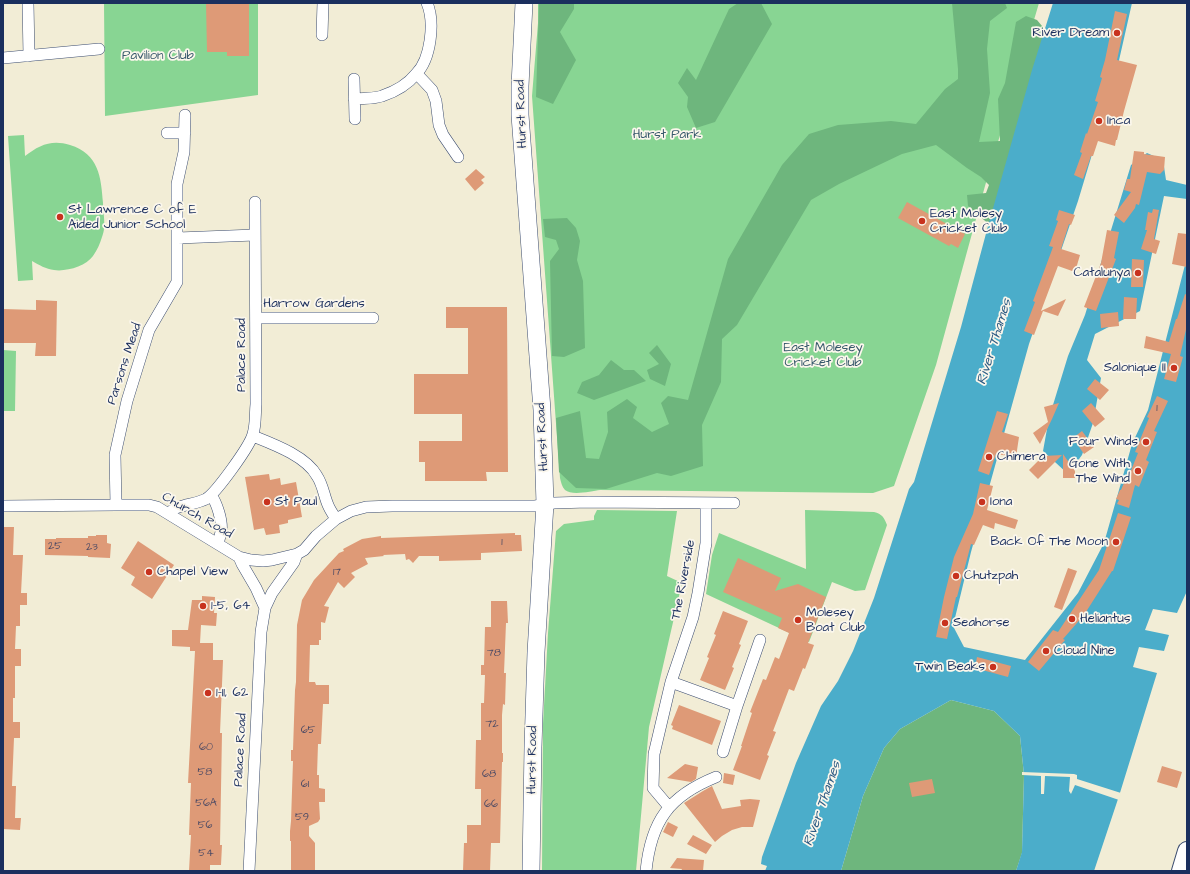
<!DOCTYPE html>
<style>
body{margin:0}
#map{position:relative;width:1190px;height:874px;overflow:hidden;background:#f2edd6;font-family:"Architects Daughter",sans-serif}
canvas{display:block}
.frame{position:absolute;inset:0;border:4px solid #1b2f5e;pointer-events:none}
</style>
<div id="map">
<canvas width="1190" height="874"></canvas>
<div class="frame"></div>
</div>
<script>
const g = document.querySelector('canvas').getContext('2d');
g.lineJoin = 'round';
function paint(path, color) {
  g.fillStyle = color;
  g.fill(path, 'evenodd');
}
function strokePath(path, color, width, dash) {
  g.strokeStyle = color;
  g.lineWidth = width;
  g.lineCap = dash ? 'butt' : 'round';
  g.setLineDash(dash || []);
  g.stroke(path);
}
function write(font, color, halo, rows, align = 'center') {
  g.font = font + ' "Architects Daughter",sans-serif';
  g.lineWidth = 3.5;
  g.setLineDash([]);
  g.textBaseline = 'middle';
  g.strokeStyle = halo;
  g.fillStyle = color;
  for (const [text, x, y, turn = 0] of rows) {
    g.save();
    g.translate(x, y);
    g.rotate((+turn || 0) * Math.PI / 180);
    g.textAlign = isNaN(turn) ? turn : align;
    if (halo) g.strokeText(text, 0, 0);
    g.fillText(text, 0, 0);
    g.restore();
  }
}
paint(new Path2D(`
 M104,3H258V95L105,116Z
 M538,3H1039L985,186L936,365L894,486L873,493L600,490C592,491 572,496 565,490C562,487 561,482 560,478L532,96L538,23Z
 M24,135L25,156C39,145 52,139 70,145C99,154 101,177 103,203C103,211 105,220 104,228C104,231 103,234 102,237C100,244 97,250 93,256C86,266 66,272 54,270C46,269 39,265 32,261L33,280L18,281L8,136Z
 M3,350L16,351L15,411H3Z
 M597,510L677,511L667,576L682,583L649,727L636,871H542L543,724L548,633L556,531L564,524L594,520V516Z
 M805,510L874,512C882,514 884,517 887,525L865,590L855,591L832,582L809,642L706,594L712,555L719,533L806,569Z`), '#88d593');
paint(new Path2D(`
 M539,3H574V9L560,32L576,60L553,104L536,97Z
 M738,3H761L772,24L715,122L696,128L687,107L688,97L678,83L687,68L696,80L729,9Z
 M952,3H1005L1007,8L990,21L987,49L990,93L979,142L1000,141L998,99L1005,83L1016,22L1026,16L1037,20L1047,32L992,227L968,206L967,195L986,193L989,185L981,177L967,168L936,145L902,154L839,184L811,200L737,325L722,339L721,382L702,425L703,466L671,476L657,473L606,489L576,488L559,472L556,418L580,411L586,458L599,459L608,432L607,412L627,399L637,407L633,418L652,432L669,424L661,403L668,396L688,400L728,259L782,165L809,134L838,125L891,121L916,124L945,89L958,79V69Z
 M567,218L576,228L580,241L577,260L583,281L585,348L564,357L552,356L550,261L559,249L556,240L545,237L543,219Z
 M657,345L671,364L665,386L650,379L647,370L659,364L649,353Z
 M611,360L624,370H634L646,381L594,400L577,393L582,382L599,375Z
 M951,700L994,711L1020,736L1024,775L1022,853L1016,871H841L863,796L884,748L900,729Z`), '#6eb67d');
paint(new Path2D(`
 M1053,3H1132L1115,78L1078,201L1029,344L971,552L953,626L964,647L1025,660L1078,593L1104,543L1132,444L1148,410L1187,257V591L1177,613L1153,609L1145,630L1169,635L1164,651L1139,647L1133,667L1157,673L1119,796L1094,871H1016L1022,852L1024,775L1020,736L994,711L951,700L900,729L884,748L863,796L841,871H765L767,866L761,864L762,857L796,763L821,706L838,681L853,651L874,598L909,489L914,482L961,327L988,226L1032,70Z
 M1147,153L1163,160L1166,180L1187,185V199L1164,196L1140,311L1095,334L1087,360L1101,378L1093,423L1082,455L1068,474L1043,451L1049,418L1068,356L1085,315L1131,165Z`), '#4badca');
paint(new Path2D(`
 M1022,772L1074,774L1077,775V779L1121,793L1119,800L1075,785L1071,794L1069,791L1070,777L1045,776L1044,794H1041V776L1022,775Z`), '#f2edd6');
paint(new Path2D(`
 M206,3H249V56H227V52H207Z
 M1115,11L1127,14L1117,60L1137,65L1124,111L1117,140H1116L1115,146L1098,141L1093,156H1091L1083,179L1074,175L1082,153L1080,152L1086,133L1087,134L1098,102L1095,101L1102,78L1100,77L1105,60Z
 M1134,151L1144,152V154L1165,157L1164,170L1160,174L1147,172L1139,205L1136,204L1135,208L1124,223L1114,215L1131,192L1124,190L1127,179H1130Z
 M476,169L485,177L481,180L484,183L475,191L465,179Z
 M907,202L965,234L958,248L951,244L949,246L898,218Z
 M1153,209L1159,210L1154,239L1160,241L1156,254L1141,249L1147,230H1145L1148,212L1152,213Z
 M1059,210L1075,215L1071,225L1069,224L1061,249L1080,255L1075,272L1058,266L1041,311L1066,299L1058,316L1043,311L1034,335L1024,331L1035,302L1033,301L1053,247L1049,246L1058,221L1056,220Z
 M1107,230L1119,232L1114,258L1116,259L1096,311L1084,307L1101,263Z
 M1178,233L1187,234V267L1172,264Z
 M1132,259L1144,260L1143,287H1131Z
 M1185,294L1187,295V325L1180,356L1183,357L1176,382L1164,379L1171,354L1144,348L1146,336L1169,342L1176,319H1177Z
 M1124,297L1137,298L1136,319H1123Z
 M36,300L57,301L56,356H35L36,343H3V309L36,310Z
 M446,307H507L508,472H486L487,481H425V462H419V441H462V414H414V374H468V328H446Z
 M1118,312L1119,326L1101,328L1100,314Z
 M1095,379L1109,390L1100,400L1087,389Z
 M1157,396L1168,401L1154,431L1157,432L1146,460L1149,462L1139,487L1135,485L1129,508L1117,504L1119,500L1116,499L1120,490H1121L1124,483H1126L1138,453L1135,452L1149,418L1147,417Z
 M1059,403L1052,419L1040,444L1033,433L1048,422L1044,407Z
 M1091,403L1105,419L1095,427L1082,411Z
 M997,411L1008,414L1002,432L1019,437L1016,457L996,454L989,475L978,471Z
 M1082,431L1094,447L1084,454L1073,438Z
 M1063,454L1075,471V478H1063Z
 M1062,455L1038,479L1029,470L1043,456Z
 M269,474L270,480L280,478L281,485L296,482L302,517L288,520V523L279,525L280,533L266,535L264,528L254,530L245,477Z
 M980,483L993,486L987,510L1018,520L1015,529L995,523L994,529L983,525L974,545L971,544L957,597H956L947,639L936,637L944,597L954,557L973,514Z
 M1118,513L1131,517L1113,571H1112L1084,615L1063,639L1065,640L1039,671L1028,662L1053,630L1058,632L1099,570Z
 M3,527H14L13,555H23L21,593H27V605H20V626H16L15,649H21V666H15V698H13V722H20V738H14L12,786H16L15,818H21L20,830L3,829Z
 M515,533V535H521L522,551L481,553V560L439,561V556H419L413,563L409,559L406,560L405,554L383,555L384,556L365,558L368,564L351,573L355,577L344,588L338,582L324,606L329,607L325,623L321,622V640H319V645H310L309,682H315L316,685H329V704H323L321,744H318L317,775H319V788L325,789V802H319L320,819L318,822L309,826V836L315,843V871H291V841H290V831L291,821L293,761H291V750H293L295,690L296,682L297,625L302,600L314,580L339,553L344,551L343,549L362,539L381,536V538Z
 M96,535H107V543L111,544L110,558L88,557V556L45,555V539H56V538H88V536H96Z
 M138,541L174,565L152,599L131,585L135,577L121,568Z
 M738,558L781,578L775,591L798,584L826,597L808,643L814,645L805,669L803,668L794,691L789,689L773,731L776,732L767,755L769,756L760,780L733,770L742,746H741L752,713L750,712L763,679L766,680L775,657L779,659L789,633L778,628L782,618L723,592Z
 M1068,568L1077,571L1062,610L1054,607Z
 M202,596L215,597L214,613H217L216,626L201,625L200,643H213V660H223L220,733H222L220,845H222L221,865H210V871H189L191,835H189L191,783H188L195,651H190V647L172,646V630H188L192,600H202Z
 M491,601H507L508,623H506L504,673H506L505,705L503,704L502,715V753H503V762H502L500,843H491L490,871H463L464,843H467V825H481V789H475L476,740H481V703H484L485,675H481V665H484L485,627H491Z
 M723,611L748,621L739,644L741,645L732,667L734,668L725,690L700,680L709,658L707,657L716,635L714,634Z
 M977,657L1011,666L1008,677L975,668Z
 M679,705L721,721L712,745L672,729L673,726L671,725Z
 M685,764L698,767L696,779L691,782L667,778Z
 M1162,766L1182,772L1177,788L1157,782Z
 M724,773L735,775L733,785L723,783Z
 M932,779L935,793L912,797L909,783Z
 M712,786L722,809L741,806L740,800L750,799L760,800L753,827H742L732,830L722,836L715,842L684,803L703,791Z
 M668,822L678,827L673,837L663,832Z
 M693,835L712,845L706,854L687,844Z
 M677,858L704,860L703,871H681L682,869L670,868Z`), '#de9a77');
const minor = new Path2D(`
 M28,3L29,56
 M322,35L323,3
 M3,58L99,49
 M417,74L432,90L436,101L439,125L443,135L458,157
 M354,79L355,119
 M354,99C363,98 374,99 382,96C394,92 408,84 416,74C431,59 435,22 427,3
 M167,133H185
 M178,238L255,235
 M256,318H373
 M253,436C273,444 306,456 317,476C323,485 324,496 328,505C330,510 333,514 336,519
 M211,495C217,503 223,522 221,532C220,536 219,540 218,544
 M116,505L115,455L127,401L149,330L177,282V184L184,152L185,115
 M3,506L116,505H149L157,507L239,557L251,560L263,561L272,560L297,554L304,550L316,536L336,519L351,511L366,507L392,506H535L554,503L588,502L734,503
 M168,513C172,511 175,508 179,507C188,504 198,503 206,499C216,493 250,446 253,434C256,424 255,414 256,404L255,202
 M239,557L242,564L256,588L265,608
 M671,682L737,706L760,640
 M723,752L737,706
 M669,807L653,788L654,754L671,682L693,617L698,593L706,543V503
 M249,871L261,632L265,608L272,593L294,562L297,554
 M646,871C651,821 669,796 716,777`);
const primary = new Path2D(`
 M524,3L520,86V115L542,410L545,504L536,652L533,747L531,871`);
const trunk = new Path2D(`
 M1181,871L1187,851`);
strokePath(minor, '#3b4c70', 12);
strokePath(primary, '#3b4c70', 18);
strokePath(trunk, '#3b4c70', 20);
strokePath(minor, '#fff', 11);
strokePath(primary, '#fff', 17);
strokePath(trunk, '#fff', 18);
for (const [x, y, r, color] of [
 [1117,33,4,"#c8321e"],
 [1099,121,4,"#c8321e"],
 [60,217,4,"#c8321e"],
 [922,221,4,"#c8321e"],
 [1138,273,4,"#c8321e"],
 [1174,368,4,"#c8321e"],
 [1146,442,4,"#c8321e"],
 [989,457,4,"#c8321e"],
 [1138,471,4,"#c8321e"],
 [267,502,4,"#c8321e"],
 [982,502,4,"#c8321e"],
 [1116,542,4,"#c8321e"],
 [149,572,4,"#c8321e"],
 [956,576,4,"#c8321e"],
 [203,606,4,"#c8321e"],
 [1072,619,4,"#c8321e"],
 [798,620,4,"#c8321e"],
 [945,623,4,"#c8321e"],
 [1046,651,4,"#c8321e"],
 [993,667,4,"#c8321e"],
 [208,693,4,"#c8321e"]
]) {
  const dot = new Path2D();
  dot.arc(x, y, r, 0, 2 * Math.PI);
  g.fillStyle = color;
  g.fill(dot);
  strokePath(dot, '#fbf7ec', 1.5);
}
write('11px', '#4c4a64', null, [
 ["1",1157,409],
 ["1",502,543],
 ["25",55,547],
 ["23",92,548],
 ["17",337,573],
 ["78",494,654],
 ["72",492,725],
 ["65",308,731],
 ["60",206,748],
 ["58",205,773],
 ["68",489,775],
 ["61",305,785],
 ["56A",206,804],
 ["66",491,805],
 ["59",302,818],
 ["56",205,826],
 ["54",206,854]
]);
write('13px', '#1b2f5e', '#fbf7ec', [
 ["River Dream",1109,33,"right"],
 ["Inca",1107,121],
 ["St Lawrence C of E",68,210],
 ["Aided Junior School",68,225],
 ["East Molesy",930,214],
 ["Cricket Club",930,229],
 ["Catalunya",1130,273,"right"],
 ["Salonique II",1166,368,"right"],
 ["Four Winds",1138,442,"right"],
 ["Chimera",997,457],
 ["Gone With",1130,464,"right"],
 ["The Wind",1130,479,"right"],
 ["St Paul",275,502],
 ["Iona",990,502],
 ["Back Of The Moon",1108,542,"right"],
 ["Chapel View",157,572],
 ["Chutzpah",964,576],
 ["1-5, 64",211,606],
 ["Molesey",806,613],
 ["Boat Club",806,628],
 ["Heliantus",1080,619],
 ["Seahorse",953,623],
 ["Cloud Nine",1054,651],
 ["Twin Beaks",985,667,"right"],
 ["1-11, 62",216,693]
], 'left');
write('13px', '#36586b', '#fbf7ec', [
 ["Pavilion Club",158,56],
 ["Hurst Park",667,135],
 ["East Molesey",823,348],
 ["Cricket Club",823,363]
]);
write('13px', '#1b2f5e', '#fbf7ec', [
 ["Hurst Road",522,114,-92],
 ["Harrow Gardens",314,304],
 ["Palace Road",242,355,-90],
 ["Parsons Mead",125,364,-72],
 ["Hurst Road",543,437,-93],
 ["Church Road",197,516,30],
 ["The Riverside",684,580,-79],
 ["Palace Road",241,750,-87],
 ["Hurst Road",533,760,-89]
]);
write('italic 14px', '#2c5b84', '#fbf7ec', [
 ["River Thames",995,342,-73],
 ["River Thames",823,804,-71]
]);
</script>
